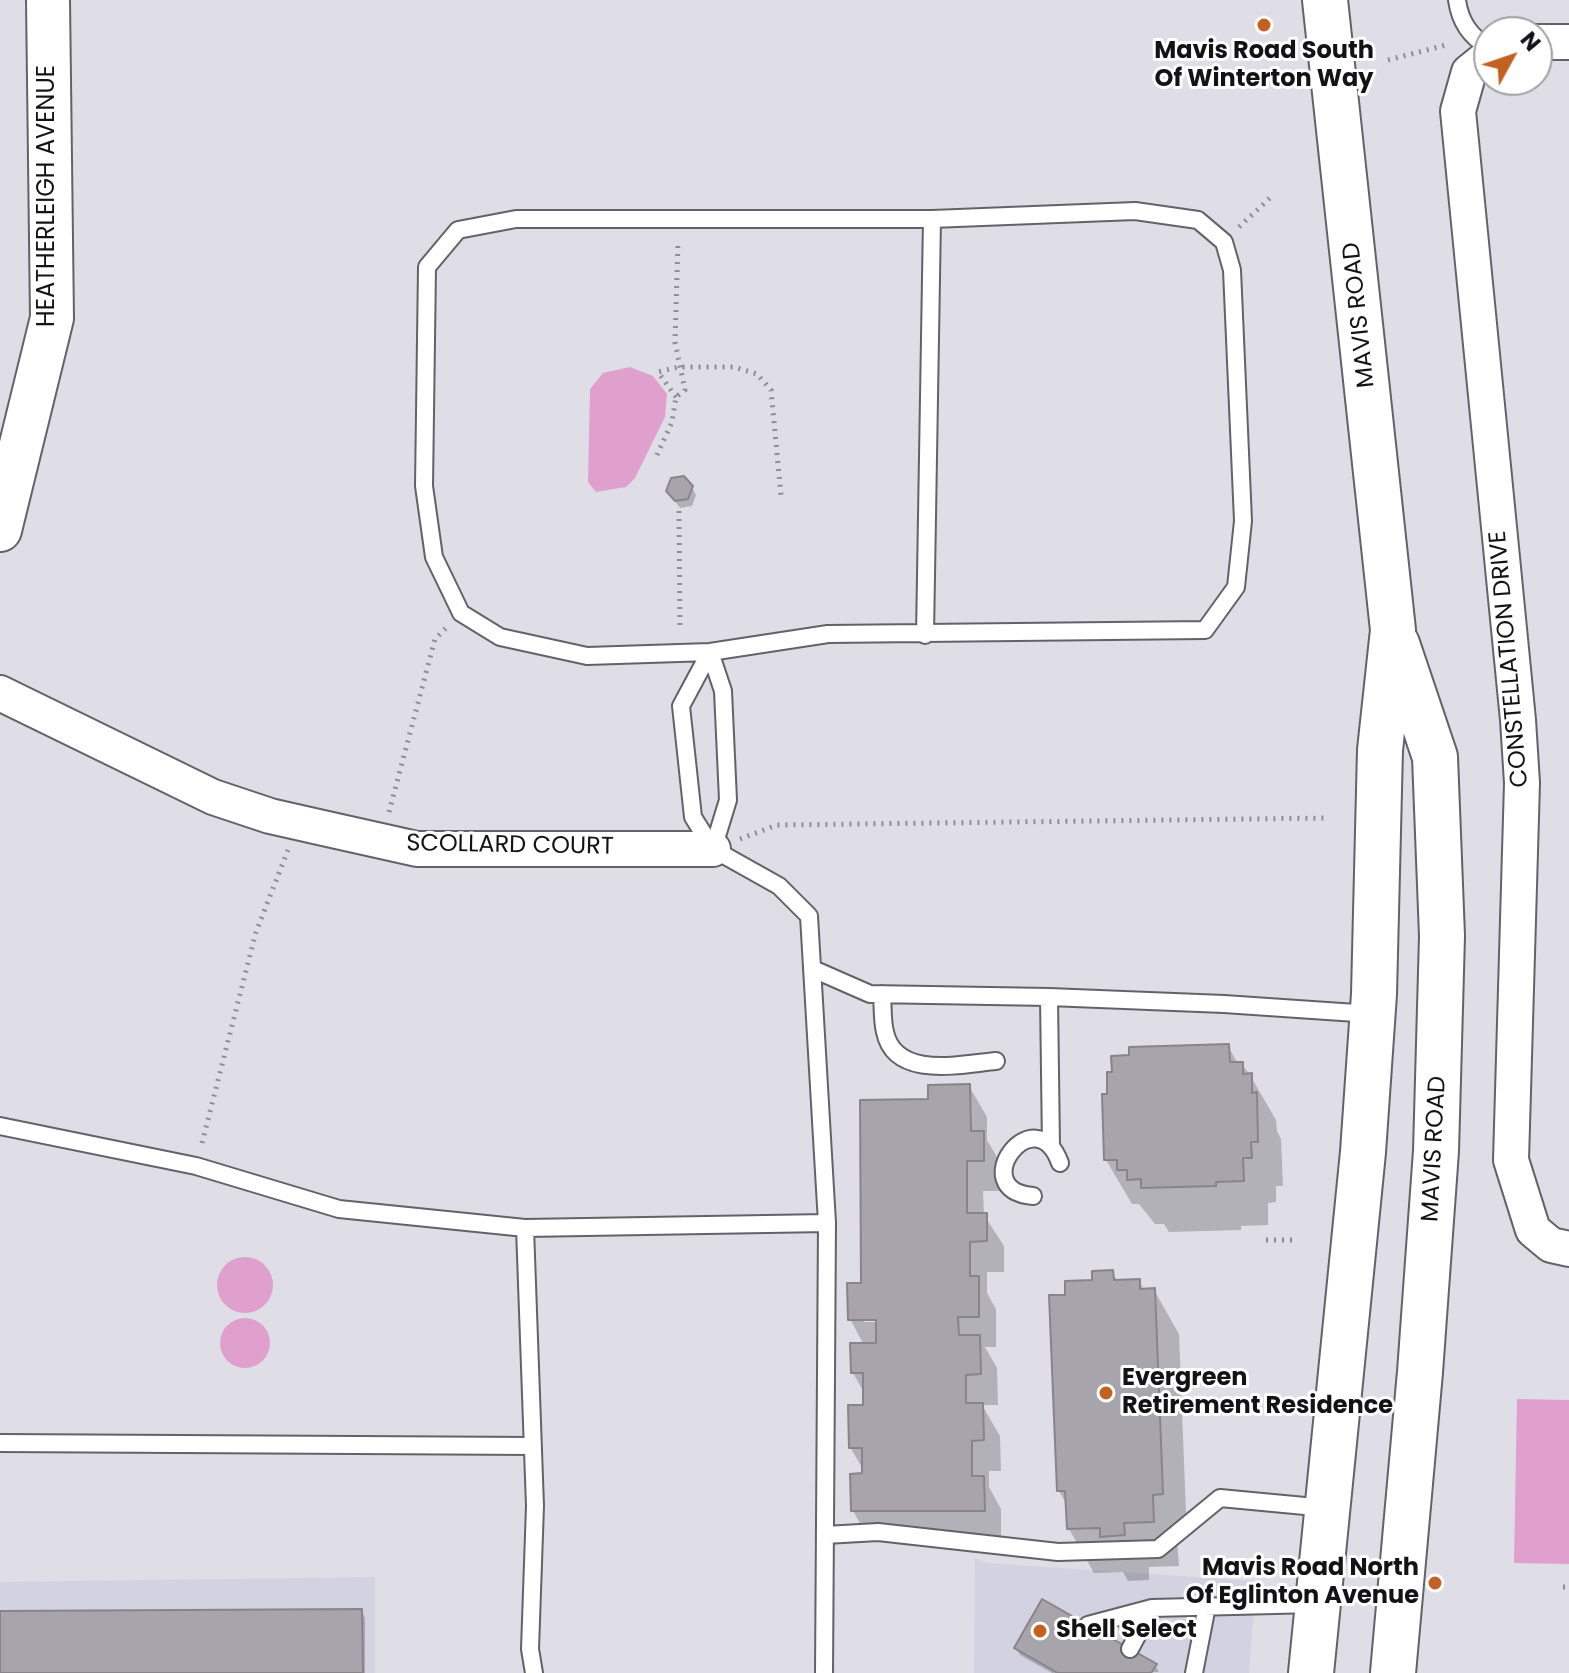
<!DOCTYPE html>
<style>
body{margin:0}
#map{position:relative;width:1569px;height:1673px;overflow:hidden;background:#dfdee6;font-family:Poppins,sans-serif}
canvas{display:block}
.north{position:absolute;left:1473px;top:16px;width:80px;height:80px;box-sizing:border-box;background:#fff;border:2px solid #a1a1a1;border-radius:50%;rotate:50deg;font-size:22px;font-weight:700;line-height:32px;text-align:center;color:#131315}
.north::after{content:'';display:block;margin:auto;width:28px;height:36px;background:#c26121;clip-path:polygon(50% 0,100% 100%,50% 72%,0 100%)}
</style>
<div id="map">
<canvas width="1569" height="1673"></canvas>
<div class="north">N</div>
</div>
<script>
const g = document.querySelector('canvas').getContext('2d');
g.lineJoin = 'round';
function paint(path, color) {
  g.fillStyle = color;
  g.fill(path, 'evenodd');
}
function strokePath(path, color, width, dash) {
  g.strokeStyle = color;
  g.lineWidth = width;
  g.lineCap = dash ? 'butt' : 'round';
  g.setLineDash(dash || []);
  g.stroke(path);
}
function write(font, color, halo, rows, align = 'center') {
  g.font = font + ' Poppins,sans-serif';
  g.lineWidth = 6;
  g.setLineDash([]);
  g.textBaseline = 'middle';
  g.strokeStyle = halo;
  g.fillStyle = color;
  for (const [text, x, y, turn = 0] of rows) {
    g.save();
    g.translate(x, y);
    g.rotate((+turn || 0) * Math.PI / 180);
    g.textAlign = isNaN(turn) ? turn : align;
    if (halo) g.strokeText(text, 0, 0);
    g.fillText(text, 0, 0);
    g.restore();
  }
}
paint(new Path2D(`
 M975,1558L986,1563L1256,1581L1249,1673H974Z
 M375,1577V1673H0V1582Z`), '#d3d2e1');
paint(new Path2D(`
 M630,367L653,376L667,394L665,417L635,478L626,487L596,492L588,482L590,389L603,373Z
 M217 1285a28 28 0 1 1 56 0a28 28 0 1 1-56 0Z
 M220 1343a25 25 0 1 1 50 0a25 25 0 1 1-50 0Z
 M1517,1399L1569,1400V1564L1514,1563Z`), '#dfa0ce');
paint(new Path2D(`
 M692,487L696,495L692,506L680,508L668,491Z
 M1228,1046L1238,1064H1242L1250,1075L1276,1120L1277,1131L1281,1139L1283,1186H1276V1202L1268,1203V1225L1241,1226V1230L1169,1232L1164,1224H1155L1139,1204H1132L1106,1160Z
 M969,1086L987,1117V1140L1001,1164V1191H983L984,1215L1004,1246V1272H987V1293L996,1309V1347H985L997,1368L998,1405H982L1000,1436L1001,1471H989V1487L1001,1509V1541L871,1542L853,1511L864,1471L850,1447L865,1407V1394L853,1373L864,1345L850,1319L930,1102ZM864,1318L886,1322H864Z
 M1112,1272L1118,1282L1139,1281L1144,1290H1154L1179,1334L1187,1538L1177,1539L1179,1566L1149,1567V1580L1128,1581L1123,1572L1094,1573L1069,1529L1068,1507L1059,1491L1067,1297Z
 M361,1611L365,1618V1673H0V1613Z
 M1016,1648L1155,1665L1159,1672L1052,1673L1020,1655Z`), '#0003');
const building = new Path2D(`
 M684,476L693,486L688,499L675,501L666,491L671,478Z
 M1229,1044L1230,1062H1243V1074L1252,1073V1093L1257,1092L1258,1142H1251L1252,1158H1243L1244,1181L1216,1182V1186L1141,1188V1179L1127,1180V1170H1117V1160H1104L1102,1094H1107V1072H1112L1111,1056L1129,1055V1047Z
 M970,1084L971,1131H984V1161H967V1213H987V1241L970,1242V1276H979V1317H958L959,1335H980L981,1374L966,1375V1403H983L984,1440L972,1441V1476H984L985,1511H851L850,1474L862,1473V1448H849L848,1405H863V1373H851L850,1343H876V1320H848L847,1283H861L860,1100L928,1099V1085Z
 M1113,1270L1114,1280L1140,1279V1289L1155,1288L1163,1494L1153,1495L1154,1522L1124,1523L1125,1535L1100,1537V1528L1067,1529L1065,1491H1057L1049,1295H1065V1281L1092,1280V1271Z
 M1042,1599L1157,1664L1151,1673H1058L1014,1648Z
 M362,1609L363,1673H0V1611Z`);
paint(building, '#a8a4ab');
strokePath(building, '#88848a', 2);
const service = new Path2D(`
 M1457,0C1460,22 1470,36 1489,48
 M1135,211L1198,220L1224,242L1232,270L1243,521L1236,587L1205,630L828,634L710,652L587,656L500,637L461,613L434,557L424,486L427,267L458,230L516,219H932Z
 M925,635L932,219
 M710,652L681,706L693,817L713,849L779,886L809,916L827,1223L824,1673
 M710,652L723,691L728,800L713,849
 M813,969L870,994L1049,997
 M882,994C883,1007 882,1020 885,1032C895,1080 962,1064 996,1061
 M0,1126L196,1166L339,1209L525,1228L827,1223
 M1051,1147L1049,997L1224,1004L1371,1014
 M1033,1196C964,1190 1035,1095 1060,1163
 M525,1228L535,1506L530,1649L534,1673
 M0,1443L533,1446
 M825,1535L878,1532L1058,1552L1158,1549L1220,1498L1326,1508
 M1088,1625L1152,1608L1316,1604
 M1130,1649L1152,1608
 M1194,1673L1207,1606`);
const minor = new Path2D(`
 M1537,42H1569
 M1489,56L1469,72L1458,111L1518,720L1522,783L1511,1160L1533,1230L1551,1245L1569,1249
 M0,693L213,797L270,816L323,828L417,849H713`);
const tertiary = new Path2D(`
 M0,530L52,318L48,0`);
const secondary = new Path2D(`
 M1311,1673L1363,1152L1374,994L1380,750L1393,630L1325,0
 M1393,1673L1420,1372L1436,1151L1442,936L1435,757L1397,644`);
strokePath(service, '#626268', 20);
strokePath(minor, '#626268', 38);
strokePath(tertiary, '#626268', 46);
strokePath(secondary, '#626268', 48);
strokePath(new Path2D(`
 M1388,60L1450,44
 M1239,227L1271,197
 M676,397L658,372L678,367H734L757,374L771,390L781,496
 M657,455L672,422L676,397L685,390L675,342L678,242
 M679,511L680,630
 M389,812L435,639L446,628
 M740,839L777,825L1328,818
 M202,1143L256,932L288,850
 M1266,1240H1296
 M1563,1587H1569`), '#8e8e93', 5, [2, 6]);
strokePath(service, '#fff', 16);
strokePath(minor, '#fff', 34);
strokePath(tertiary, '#fff', 42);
strokePath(secondary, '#fff', 44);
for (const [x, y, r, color] of [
 [1264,25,8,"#c26121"],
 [1106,1393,8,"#c26121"],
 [1435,1583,8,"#c26121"],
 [1040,1631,8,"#c26121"]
]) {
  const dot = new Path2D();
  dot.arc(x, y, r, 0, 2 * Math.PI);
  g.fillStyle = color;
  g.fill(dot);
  strokePath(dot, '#fff', 3);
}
write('bold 24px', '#131315', '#fff', [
 ["Mavis Road South",1264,52,"center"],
 ["Of Winterton Way",1264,80,"center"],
 ["Evergreen",1122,1379],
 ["Retirement Residence",1122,1407],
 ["Mavis Road North",1419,1569,"right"],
 ["Of Eglinton Avenue",1419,1597,"right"],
 ["Shell Select",1056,1631]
], 'left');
write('24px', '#131315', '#fff', [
 ["HEATHERLEIGH AVENUE",48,196,-90],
 ["MAVIS ROAD",1360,315,-96],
 ["CONSTELLATION DRIVE",1510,659,-95],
 ["SCOLLARD COURT",510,846,1],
 ["MAVIS ROAD",1435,1149,-87]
]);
</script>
